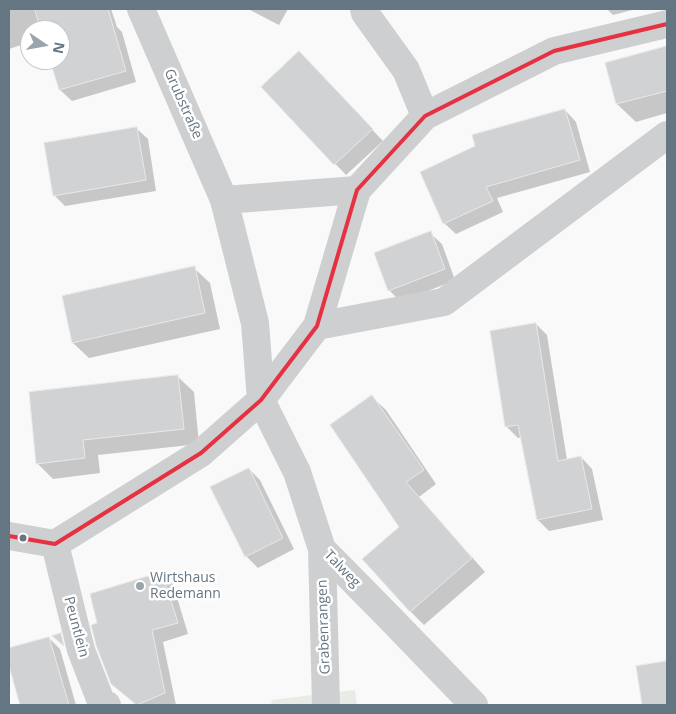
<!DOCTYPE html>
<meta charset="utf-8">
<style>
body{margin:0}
#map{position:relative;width:676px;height:714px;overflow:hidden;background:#f9f9f9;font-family:"Open Sans",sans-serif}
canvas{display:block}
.frame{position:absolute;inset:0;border:10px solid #657683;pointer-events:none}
.north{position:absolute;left:20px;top:20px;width:50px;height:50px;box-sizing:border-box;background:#fff;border:1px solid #c1c8cd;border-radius:50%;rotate:102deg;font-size:14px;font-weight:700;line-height:20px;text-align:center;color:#657683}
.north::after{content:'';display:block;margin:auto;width:18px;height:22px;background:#99a4ac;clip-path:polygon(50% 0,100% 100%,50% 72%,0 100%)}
</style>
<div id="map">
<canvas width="676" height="714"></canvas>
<div class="frame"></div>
<div class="north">N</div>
</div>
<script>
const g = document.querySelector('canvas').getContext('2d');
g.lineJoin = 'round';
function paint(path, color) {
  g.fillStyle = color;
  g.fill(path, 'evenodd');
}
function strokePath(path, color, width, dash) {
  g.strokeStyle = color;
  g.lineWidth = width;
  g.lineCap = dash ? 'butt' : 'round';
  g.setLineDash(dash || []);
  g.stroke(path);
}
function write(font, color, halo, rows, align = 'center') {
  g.font = font + ' "Open Sans",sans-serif';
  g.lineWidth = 5;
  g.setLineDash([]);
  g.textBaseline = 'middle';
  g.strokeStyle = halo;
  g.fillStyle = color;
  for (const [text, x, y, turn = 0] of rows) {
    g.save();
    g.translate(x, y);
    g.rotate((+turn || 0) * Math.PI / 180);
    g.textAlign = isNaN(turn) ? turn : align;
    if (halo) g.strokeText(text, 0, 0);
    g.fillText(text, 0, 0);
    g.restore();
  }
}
paint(new Path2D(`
 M355,690L357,705H271L272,700Z`), '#e8ebe6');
paint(new Path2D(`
 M9,9H111L117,27L122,32L136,82L72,101L60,90L52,60H60V30H30V42L9,49Z
 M248,9H288L279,25Z
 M607,9H636L613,15Z
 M667,48V113L636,122L617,104L607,64Z
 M310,64L383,141L346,175L262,87Z
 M565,110L576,122L590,172L497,198L503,212L456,234L444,223Z
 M136,128L148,139L156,191L65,206L54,195Z
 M430,233L442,244L455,280L401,302L389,290Z
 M194,268L210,283L220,329L89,358L73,343L63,297Z
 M536,324L547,335L567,460L581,457L592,469L603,520L549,531L538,520L522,437L518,438L506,426Z
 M178,377L194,392L199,444L98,455L100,473L53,479L37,463Z
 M372,397L386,410L436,484L419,497L485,572L424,625L410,611L401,527Z
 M249,469L260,480L294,549L258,568L246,556Z
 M162,573L173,584L188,634L163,642L176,705H136L112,684L99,624Z
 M49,638L60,649L76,705H21L9,662V650Z
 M667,662V705H644L638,667Z`), '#0003');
const building = new Path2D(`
 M35,9H108L126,71L59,90L50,60H60V30H41Z
 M667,46V91L616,104L605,63Z
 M299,51L373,129L334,165L261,87Z
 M565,109L580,160L486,187L493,201L443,224L420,172L475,146L472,135Z
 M137,127L146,180L53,196L44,143Z
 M431,231L445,269L388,291L374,253Z
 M195,266L205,313L72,343L62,296Z
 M536,323L558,461L581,456L592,509L537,520L518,425L505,427L490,331Z
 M178,375L184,429L83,440L85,458L36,464L29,392Z
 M372,395L424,470L406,482L472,558L410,612L362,559L399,527L330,425Z
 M249,468L283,538L245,557L210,487Z
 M162,572L178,623L152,630L165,693L137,705L111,684L96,645L91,625L97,623L90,594Z
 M61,633L64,646L52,636Z
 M49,637L69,705H20L9,666V648Z
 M667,661V705H642L636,666Z`);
paint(building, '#d0d2d3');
strokePath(building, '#e8e8e8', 1);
strokePath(new Path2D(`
 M141,9L224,200L255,323L261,400L297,472L322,549L389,617L474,705
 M364,9L365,13L406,70L425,116
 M224,200L357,190
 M317,326L444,302L667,135
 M9,536L55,544L201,453L261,400L317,326L357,190L425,116L554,51L667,24
 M55,544L81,650L102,704L107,705
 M322,549L326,705`), '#cecfd0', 28);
strokePath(new Path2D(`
 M9,536L55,544L201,453L261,400L317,326L357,190L425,116L554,51L667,24`), '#e63143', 4);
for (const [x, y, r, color] of [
 [23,538,4.5,"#657683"],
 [140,586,5,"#99a4ac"]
]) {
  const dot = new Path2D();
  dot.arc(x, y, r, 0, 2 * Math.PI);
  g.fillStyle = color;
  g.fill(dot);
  strokePath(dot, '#fff', 2);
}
write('14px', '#657683', '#fff', [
 ["Grubstraße",183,104,66],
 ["Talweg",342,569,46],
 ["Peuntlein",76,627,75],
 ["Grabenrangen",324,627,-92]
]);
write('14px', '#657683', '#fff', [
 ["Wirtshaus",150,578],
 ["Redemann",150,594]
], 'left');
</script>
